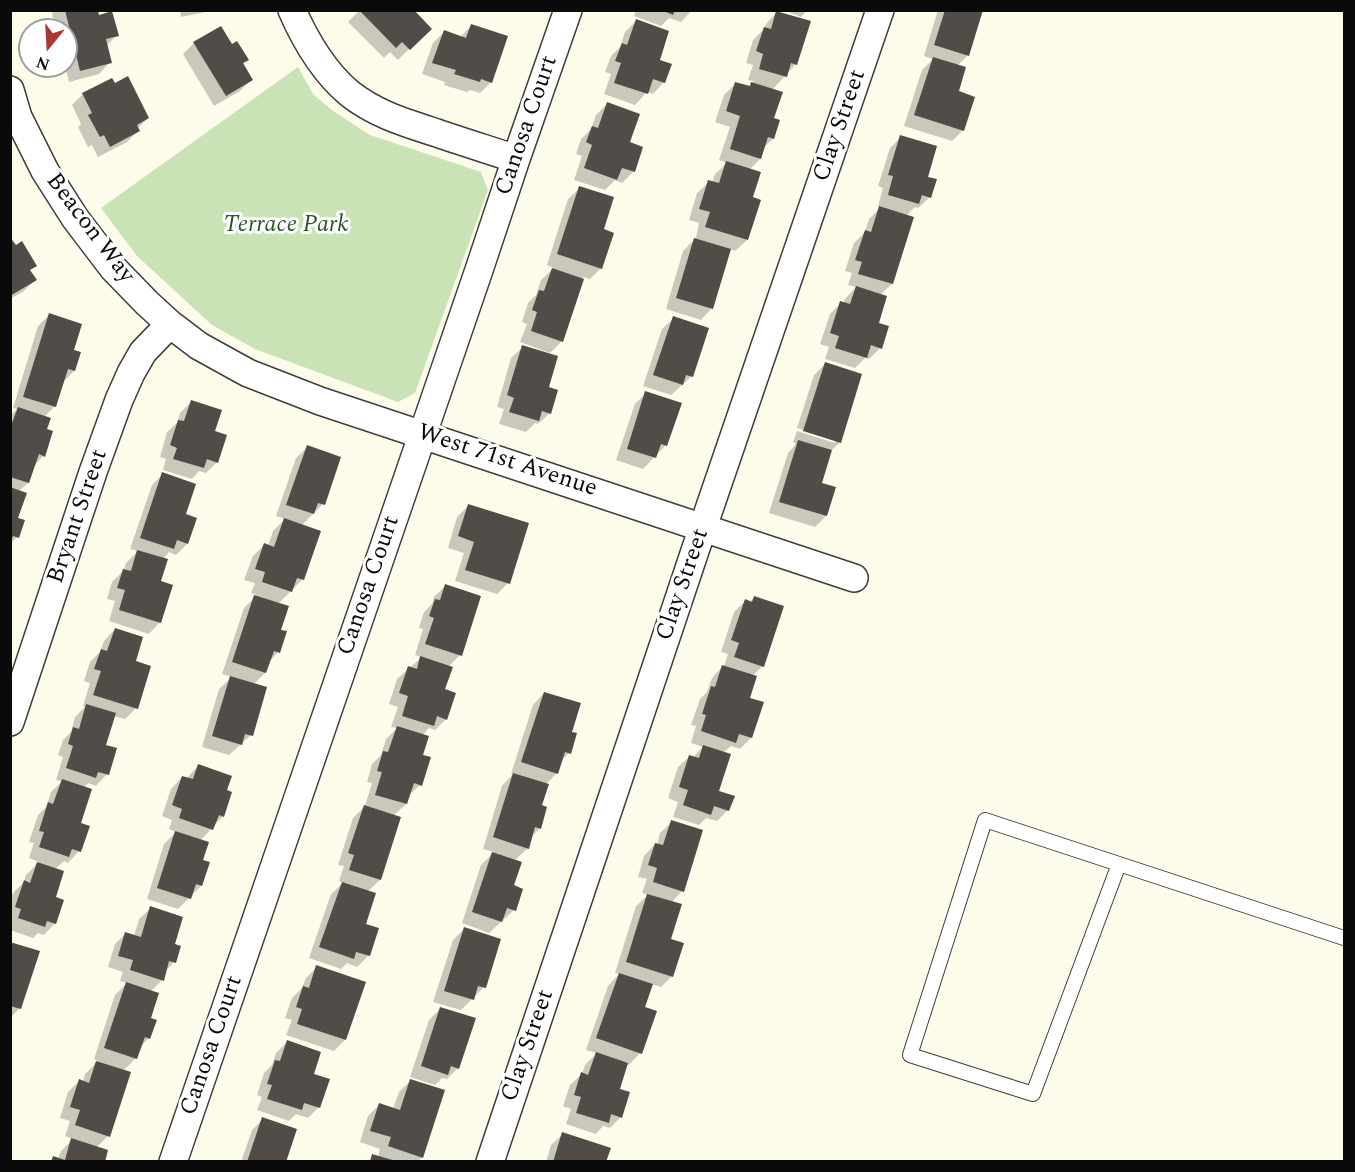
<!DOCTYPE html>
<style>
body{margin:0}
#map{position:relative;width:1355px;height:1172px;overflow:hidden;background:#fdfbe9;font-family:Spectral,serif}
canvas{display:block}
.frame{position:absolute;inset:0;border:12px solid #0a0a0a;pointer-events:none}
.north{position:absolute;left:18px;top:18px;width:60px;height:60px;box-sizing:border-box;background:#fff;border:2px solid #9d9d9d;border-radius:50%;rotate:198deg;font-size:16px;font-weight:700;line-height:24px;text-align:center;color:#0a0a0a}
.north::after{content:'';display:block;margin:auto;width:21px;height:27px;background:#aa3831;clip-path:polygon(50% 0,100% 100%,50% 72%,0 100%)}
</style>
<div id="map">
<canvas width="1355" height="1172"></canvas>
<div class="frame"></div>
<div class="north">N</div>
</div>
<script>
const g = document.querySelector('canvas').getContext('2d');
g.lineJoin = 'round';
function paint(path, color) {
  g.fillStyle = color;
  g.fill(path, 'evenodd');
}
function strokePath(path, color, width, dash) {
  g.strokeStyle = color;
  g.lineWidth = width;
  g.lineCap = dash ? 'butt' : 'round';
  g.setLineDash(dash || []);
  g.stroke(path);
}
function write(font, color, halo, rows, align = 'center') {
  g.font = font + ' Spectral,serif';
  g.lineWidth = 6;
  g.setLineDash([]);
  g.textBaseline = 'middle';
  g.strokeStyle = halo;
  g.fillStyle = color;
  for (const [text, x, y, turn = 0] of rows) {
    g.save();
    g.translate(x, y);
    g.rotate((+turn || 0) * Math.PI / 180);
    g.textAlign = isNaN(turn) ? turn : align;
    if (halo) g.strokeText(text, 0, 0);
    g.fillText(text, 0, 0);
    g.restore();
  }
}
paint(new Path2D(`
 M298,67L313,94L333,111L370,135L481,172L488,190L415,393L398,402L255,349L212,325L137,256L101,208Z`), '#c9e3b7');
paint(new Path2D(`
 M55,10H96L98,17L117,35L106,46L110,62L99,74L69,82L65,66L66,30H56L52,14Z
 M180,10H215L181,17Z
 M360,10L429,29L398,60L390,52L384,58L348,22Z
 M636,10H692L681,22L669,18L661,26L634,16Z
 M783,10H807L801,17Z
 M938,10H981L968,55L957,66V92L963,130L952,141L904,126L922,70L933,59L924,56Z
 M777,12L796,64L772,90V119L778,121L773,139L763,148L760,159L749,170L751,198L759,201L747,240L735,251L730,249L712,308L701,320L666,309L683,251L696,238L699,223L689,220L697,193L709,182L712,183L715,174L727,163L719,160L730,127L715,122L724,95L735,84L748,87L754,81L748,80L753,65L746,63L753,40L764,29L766,24Z
 M636,21L658,61L664,82L653,94L647,92L635,105L604,94L611,74L605,72L611,56L620,47L625,32Z
 M471,26L491,82L480,93L470,90L467,92L444,85L445,82L422,74L433,43L444,32L460,37Z
 M194,43L247,60L242,65L251,80L240,91L214,106L183,54Z
 M83,94L148,118L137,129L138,131L127,142L98,157L92,145L88,147L78,127L81,124L72,105Z
 M607,104L628,143L641,148L633,172L622,183L615,180L605,190L574,180L582,156L576,154L581,139L591,129L596,115Z
 M901,137L926,178L930,197L918,208L915,207L906,216L912,218L892,284L880,295L877,324L880,348L869,359L865,358L855,368L825,359L829,347L820,344L830,314L841,303L843,304L845,299L856,287L848,285L852,273L845,271L854,243L865,232L869,219L881,207L878,206L883,188L878,186L890,148Z
 M580,188L602,230L601,268L590,279L583,277L562,341L550,353L520,342L527,324L522,322L528,303L536,295L541,280L554,268L547,265L568,199Z
 M10,240L35,265L29,271L35,280L24,291L10,299Z
 M49,315L72,351L74,371L63,382L55,406L44,417L45,430L43,456L34,466L28,483L19,491L17,519V537L10,544V416L17,409L13,408L38,326Z
 M674,318L692,376L671,395L643,386L662,329Z
 M523,347L550,413L538,424L535,423L526,432L499,424L504,409L497,407L511,358Z
 M825,364L840,442L830,452L820,484L834,488L826,516L815,527L769,513L788,453L796,444L793,442L797,431L835,443V440L797,428L814,375Z
 M646,393L666,445L643,469L616,460L635,404Z
 M191,402L213,432L217,462L206,473L199,471L192,479L163,470L166,459L160,457L167,432L177,423L180,413Z
 M308,447L323,504L301,526L303,579L278,604L279,630L278,652L269,662L265,673L254,684L251,735L229,755L202,747L219,689L232,677L222,674L244,608L257,595L251,593L255,583L244,580L253,556L264,545L268,546L273,531L285,519L276,516L296,458Z
 M163,474L184,515L187,544L176,555L169,552L163,559L159,582L160,622L149,634L109,621L115,601L107,599L112,582L124,570L126,563L138,551L130,549L152,485Z
 M468,506L508,583L497,594L455,581L464,553L448,548L457,517Z
 M445,586L460,655L448,667L444,690L446,719L435,730L429,728L422,736L420,785L408,796L406,804L393,816L399,818L380,880L367,892L364,925L377,929L368,956L357,967L347,963L341,969L309,958L331,894L343,883L339,881L344,866L338,865L353,818L365,806L372,783L367,782L372,764L381,755L386,739L397,728L391,727L398,707L389,704L397,679L422,657L415,655L423,629L419,628L424,612L432,604L434,597Z
 M754,598L763,666L752,676L748,699L751,738L740,749L731,746L723,753L717,792L728,810L717,821L706,818L699,825L673,817L678,802L668,798L678,767L690,756L693,757L703,747L691,743L696,726L691,725L700,699L707,692L712,678L723,666L724,667L728,654L721,652L734,612L745,601L749,602Z
 M115,629L134,662L136,708L125,719L113,716L104,746L107,774L96,786L88,783L84,788L79,824V851L68,863L64,861L55,869L54,898L55,923L44,935L38,933L33,938L10,930V900L13,893L24,882L26,875L39,862L29,858L34,843L29,842L38,815L46,807L51,792L62,781L56,780L63,757L58,755L63,740L71,732L75,717L85,707L83,706L90,683L84,681L90,662L100,652L104,641Z
 M544,693L570,733L569,753L561,761L557,773L546,784L540,807V828L531,837L528,848L514,861L512,886L521,890L514,910L489,933L462,923L481,865L494,852L483,849L502,786L513,774H511L533,705Z
 M198,766L225,791L223,816L200,841L201,886L178,909L147,899L164,844L176,832L169,829L172,820L162,816L171,789L182,777L186,779Z
 M672,822L682,891L671,903L669,940L672,976L661,987L651,984L643,1008L640,1053L629,1065L626,1064L618,1090L621,1117L610,1128L603,1126L596,1134L566,1124L571,1109L563,1106L570,1085L582,1074L585,1065L597,1053L586,1050L608,986L619,974L615,973L636,906L648,895L642,893L647,879L638,877L644,856L655,844L657,845L660,833Z
 M151,908L173,945L174,962L165,972L162,980L150,992L149,1038L140,1047L136,1058L123,1071L108,1136L96,1148L103,1162H50L54,1158L58,1159L61,1151L73,1139L65,1136L70,1121L60,1118L68,1092L79,1081L83,1082L85,1074L98,1061L94,1059L115,995L127,983L120,981L123,972L108,967L115,944L126,933L134,936L139,919Z
 M464,929L484,987L461,1010L433,1002L453,940Z
 M10,943L20,1008L10,1018Z
 M317,967L345,1040L334,1051L286,1035L292,1020L285,1018L292,998L302,988L306,978Z
 M440,1009L458,1068L447,1079L442,1078L435,1085L410,1077L429,1020Z
 M287,1042L312,1075L319,1107L308,1118L296,1114L289,1121L257,1110L262,1097L257,1095L264,1073L272,1065L276,1053Z
 M410,1081L422,1157L417,1162H367L373,1156L378,1157L380,1149L360,1142L368,1116L379,1105L393,1109L399,1092Z
 M263,1119L285,1161L286,1162H241L252,1130Z
 M563,1134L604,1162H546L551,1145Z`), '#0003');
paint(new Path2D(`
 M65,10H98L99,15L112,11L119,36L106,39L112,63L80,71Z
 M359,10H414L432,29L410,50L402,42L396,48Z
 M661,10H675L673,15Z
 M945,10H983L969,56L934,45Z
 M776,11L811,21L797,65L791,63L787,77L759,69L763,54L756,51L764,27L771,29Z
 M636,19L669,31L660,60L672,64L665,83L653,79L648,94L614,83L621,63L615,61L622,43L627,45Z
 M471,24L508,36L492,83L481,79L480,82L454,74L456,70L432,63L444,30L466,38Z
 M221,26L232,44L237,41L249,60L243,63L253,80L226,96L193,42Z
 M933,57L966,67L959,91L975,97L964,131L914,115Z
 M128,76L149,118L137,125L140,131L110,147L104,135L100,137L88,115L92,113L82,93L112,78L115,83Z
 M735,82L750,86L751,82L783,92L774,118L780,120L774,139L768,137L761,159L730,149L740,116L726,111Z
 M607,102L640,114L630,142L643,147L635,172L622,168L617,180L584,168L592,145L586,142L592,126L598,128Z
 M900,135L937,146L928,177L937,179L931,198L922,195L919,204L888,195L893,176L888,175Z
 M726,161L761,172L753,197L761,200L748,240L705,227L710,212L699,209L708,180L719,183Z
 M579,186L614,197L604,229L614,233L602,269L557,254Z
 M879,206L914,217L893,284L858,274L862,262L855,260L865,230L871,232Z
 M10,237L16,245L22,241L37,266L30,270L37,280L10,296Z
 M694,238L731,249L713,309L676,298Z
 M552,268L584,279L563,342L531,331L537,312L532,310L539,290L544,291Z
 M856,286L887,296L879,323L889,326L882,349L871,345L867,358L835,348L839,336L830,333L840,301L850,304Z
 M49,313L82,324L74,350L81,352L75,371L68,369L56,407L23,397Z
 M673,316L709,328L693,377L686,375L683,385L653,375Z
 M522,345L558,356L549,387L558,390L551,414L542,411L539,421L509,412L514,398L507,395Z
 M825,362L862,374L841,443L803,431Z
 M645,391L682,403L667,446L661,444L656,458L627,449Z
 M191,400L222,410L215,431L227,435L218,463L207,459L204,468L173,459L177,448L170,445L178,420L184,421Z
 M18,407L51,418L47,429L53,431L45,457L39,454L29,483L10,477V428Z
 M798,440L832,450L822,483L836,487L827,516L779,502Z
 M307,445L341,457L325,505L318,503L314,514L286,505Z
 M162,472L196,484L186,514L197,518L188,544L177,540L174,549L140,538Z
 M10,487L27,493L18,518L25,520L19,538L13,536L11,541Z
 M468,504L529,523L510,584L465,570L474,542L458,536Z
 M284,518L321,531L304,580L297,578L292,592L262,582L265,572L255,569L264,543L274,547Z
 M137,550L168,559L161,581L173,585L161,623L119,610L125,590L117,588L123,569L131,571Z
 M445,584L481,596L462,656L425,644L434,618L429,616L435,599L440,600Z
 M254,595L289,606L281,630L287,631L280,653L274,651L266,673L232,662Z
 M754,596L784,606L764,667L734,657L739,643L731,640L745,599L752,602Z
 M115,628L143,637L136,661L151,666L138,709L93,695L101,671L94,669L101,649L107,651Z
 M420,656L453,667L445,689L456,693L447,720L437,716L434,726L402,716L408,696L399,693L408,666L417,669Z
 M722,665L757,676L750,698L764,702L752,738L739,734L736,743L701,731L706,715L702,714L711,686L715,687Z
 M230,676L267,687L253,736L245,734L242,745L212,736Z
 M544,692L581,703L572,732L577,733L571,754L565,752L558,774L521,762Z
 M86,704L116,713L106,745L117,748L109,775L98,772L96,778L66,768L73,746L68,744L73,727L79,729Z
 M397,726L429,736L423,755L431,757L422,786L414,783L407,804L375,795L382,772L377,771L383,751L388,752Z
 M703,745L731,754L719,791L735,796L729,811L714,806L711,815L683,805L688,790L679,787L689,755L699,758Z
 M198,764L232,776L227,790L232,792L224,817L219,815L213,830L179,818L182,809L172,805L182,776L193,779Z
 M513,773L549,784L542,805L547,807L541,829L535,827L529,849L493,837Z
 M62,779L92,789L81,823L90,826L81,852L72,849L69,857L39,847L44,832L39,831L48,802L53,804Z
 M364,805L401,817L381,880L349,870L354,855L348,853Z
 M671,820L703,830L684,892L653,882L657,868L648,865L655,843L663,845Z
 M175,831L209,842L203,860L210,862L202,886L196,884L191,899L157,888Z
 M492,852L522,862L514,885L523,889L516,911L507,908L502,922L472,912Z
 M37,862L64,871L56,897L64,900L56,924L47,921L45,927L18,918L21,909L15,907L24,880L30,883Z
 M342,882L376,893L366,924L379,928L370,956L356,952L354,959L319,947Z
 M647,894L682,904L671,939L684,943L673,977L626,962Z
 M150,906L183,917L175,944L181,946L176,963L169,961L164,981L130,970L133,960L118,956L125,932L141,937Z
 M464,927L501,939L486,988L478,986L474,1000L444,991Z
 M10,942L40,951L21,1009L10,1006Z
 M316,965L366,982L346,1040L297,1024L302,1009L296,1007L303,986L309,988Z
 M619,973L653,984L645,1007L657,1011L642,1054L596,1038Z
 M126,982L159,993L151,1018L157,1020L150,1039L145,1037L137,1059L104,1048Z
 M440,1007L476,1018L459,1069L451,1066L448,1075L421,1066Z
 M287,1040L321,1052L314,1074L330,1079L320,1108L304,1103L302,1110L267,1099L272,1085L267,1084L275,1060L280,1061Z
 M596,1052L628,1063L620,1089L630,1092L622,1118L611,1114L609,1123L576,1113L581,1097L574,1095L581,1072L588,1075Z
 M96,1061L131,1072L110,1137L75,1125L80,1110L70,1107L79,1079L89,1083Z
 M410,1079L445,1090L423,1158L388,1146L391,1137L370,1131L379,1103L400,1110Z
 M262,1117L297,1129L286,1162H247Z
 M562,1132L611,1148L606,1162H553Z
 M71,1138L108,1150L105,1162H51L53,1156L65,1160Z
 M372,1154L396,1161V1162H370Z`), '#514c47');
const service = new Path2D(`
 M1119,864L1033,1094L910,1055L985,820L1344,938`);
const minor = new Path2D(`
 M292,10C306,42 323,71 349,93C375,114 406,123 437,133C463,142 489,150 516,159
 M10,90L18,117L45,171L75,218L113,268L147,303L170,324L199,346L248,373L320,401L854,578
 M10,722L93,472L119,400L131,373L143,352L170,324
 M173,1162L479,270L516,159L568,10
 M490,1162L703,527L880,10`);
strokePath(service, '#3d3d3d', 16);
strokePath(minor, '#3d3d3d', 30);
strokePath(service, '#fff', 14);
strokePath(minor, '#fff', 27);
write('24px', '#0a0a0a', '#fff', [
 ["Canosa Court",528,126,-71],
 ["Clay Street",841,126,-71],
 ["Beacon Way",89,229,53],
 ["West 71st Avenue",507,462,18],
 ["Bryant Street",79,517,-71],
 ["Clay Street",684,585,-71],
 ["Canosa Court",370,586,-71],
 ["Canosa Court",213,1046,-71],
 ["Clay Street",529,1046,-71]
]);
write('italic 24px', '#285922', '#fff', [
 ["Terrace Park",286,226]
]);
</script>
